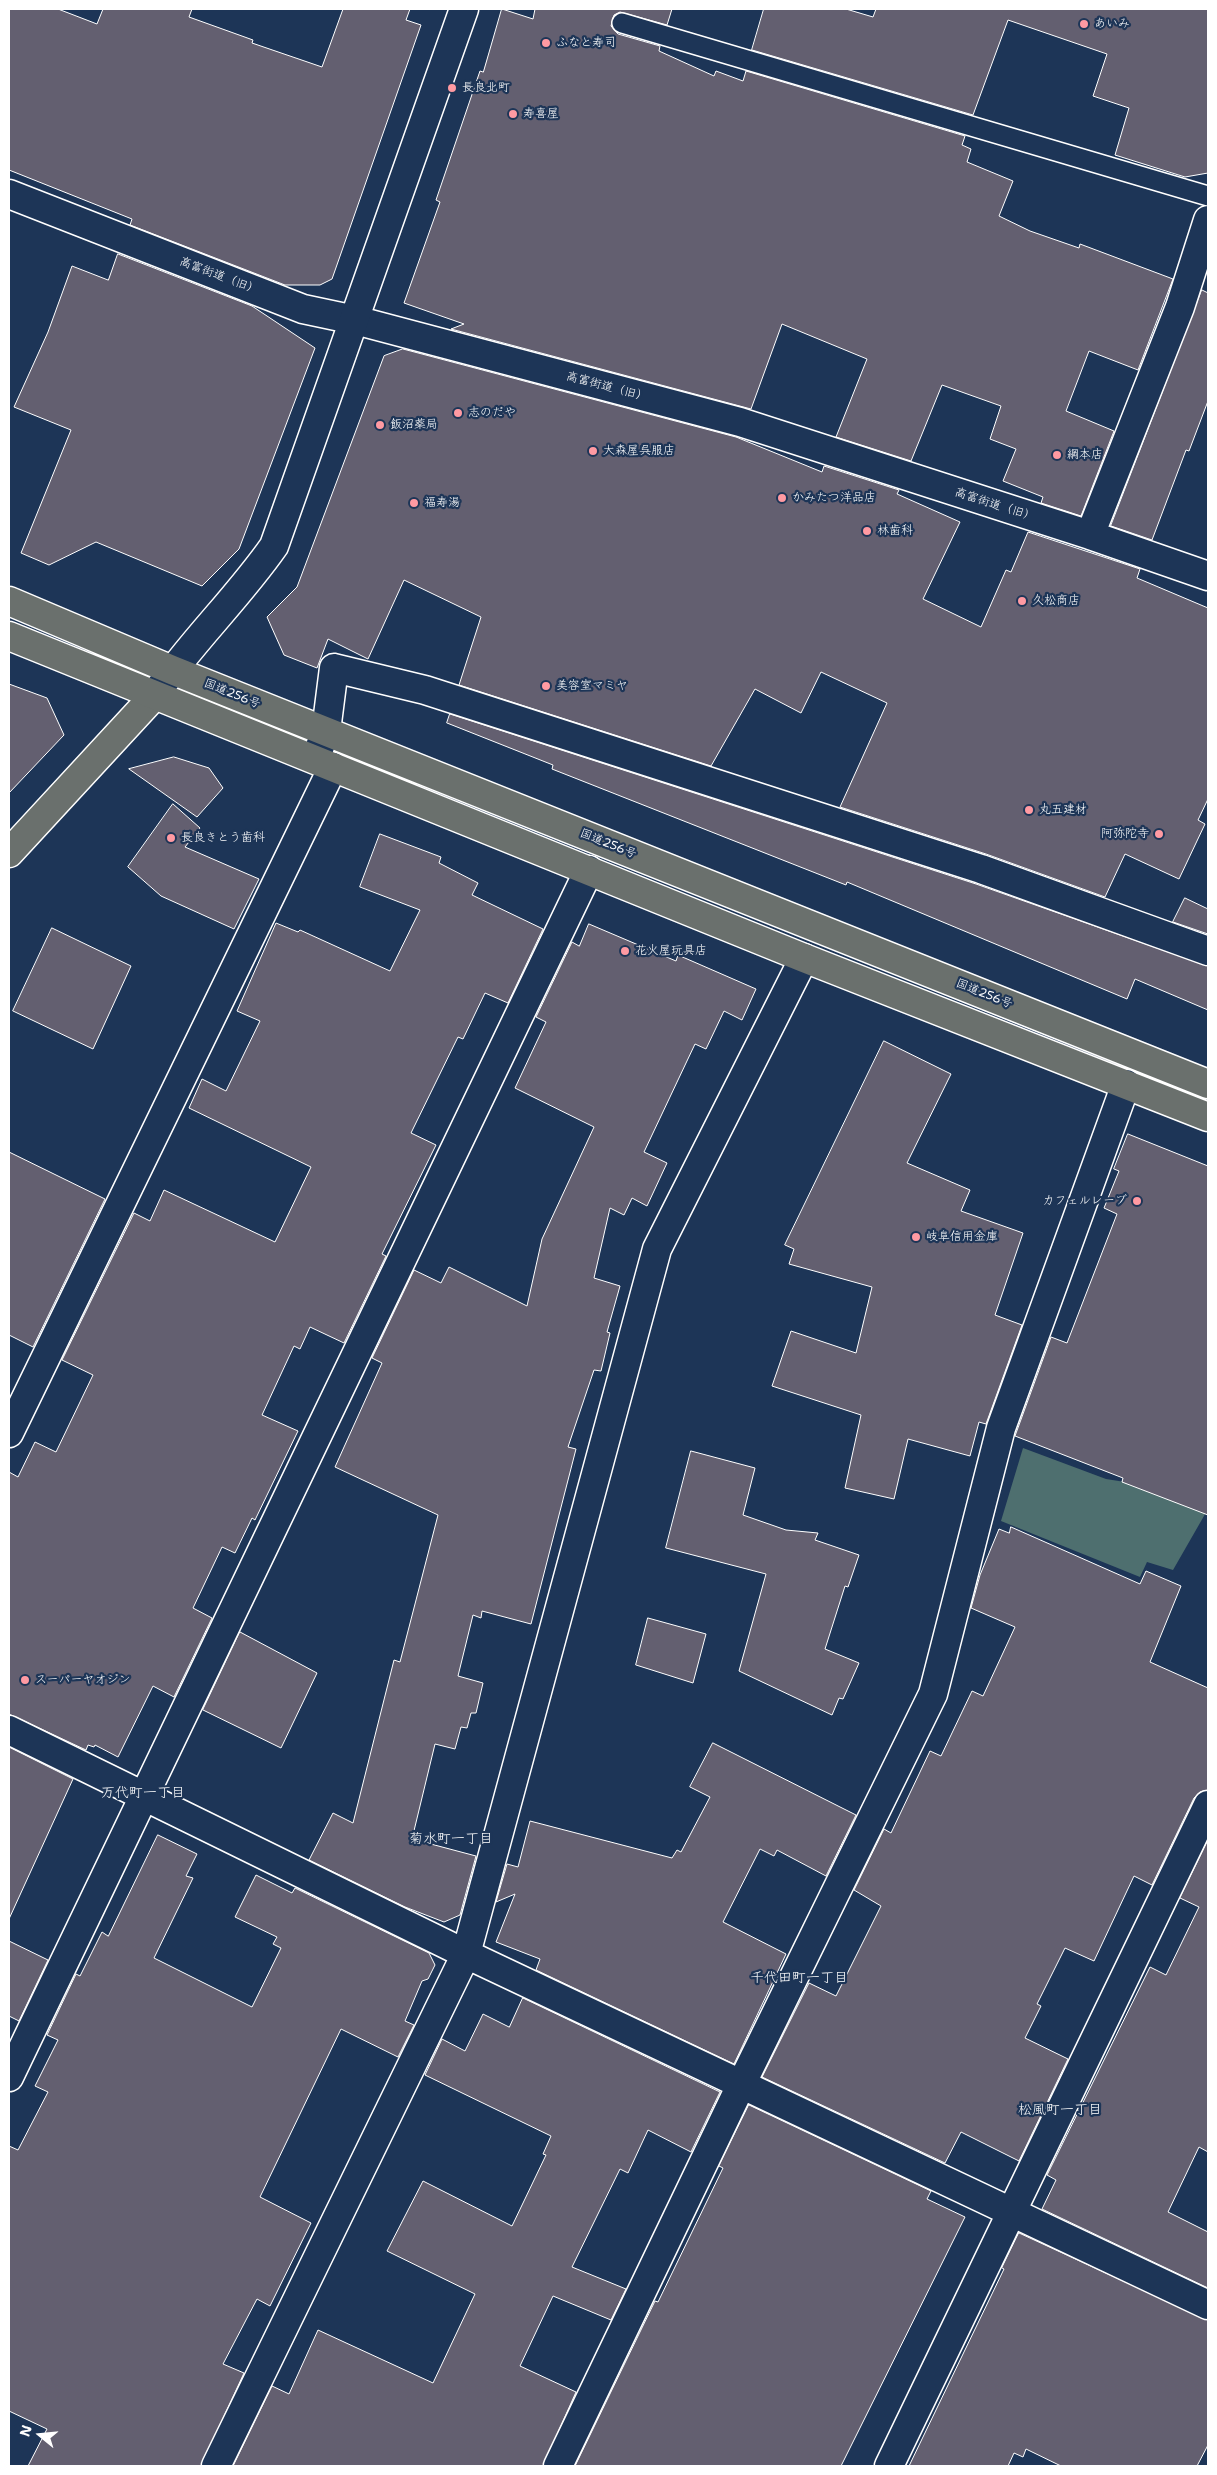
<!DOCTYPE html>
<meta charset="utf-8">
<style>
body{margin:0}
#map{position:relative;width:1217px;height:2475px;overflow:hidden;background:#1d3557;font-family:"Shantell Sans",sans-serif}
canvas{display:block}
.frame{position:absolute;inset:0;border:10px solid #fff;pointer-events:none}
.north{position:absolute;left:15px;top:2410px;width:50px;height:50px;-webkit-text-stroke:4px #1d3557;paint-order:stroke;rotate:287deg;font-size:14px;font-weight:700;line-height:20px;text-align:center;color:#fff}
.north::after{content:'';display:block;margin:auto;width:18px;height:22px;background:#fff;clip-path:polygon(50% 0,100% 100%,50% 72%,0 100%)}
</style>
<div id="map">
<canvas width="1217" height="2475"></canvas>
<div class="frame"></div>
<div class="north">N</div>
</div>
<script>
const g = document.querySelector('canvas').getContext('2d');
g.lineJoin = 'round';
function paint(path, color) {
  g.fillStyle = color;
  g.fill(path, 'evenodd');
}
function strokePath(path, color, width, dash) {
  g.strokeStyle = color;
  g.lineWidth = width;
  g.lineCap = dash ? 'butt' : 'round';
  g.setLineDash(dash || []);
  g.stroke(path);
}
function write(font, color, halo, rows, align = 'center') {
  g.font = font + ' "Shantell Sans","Klee One",sans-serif';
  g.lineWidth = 4.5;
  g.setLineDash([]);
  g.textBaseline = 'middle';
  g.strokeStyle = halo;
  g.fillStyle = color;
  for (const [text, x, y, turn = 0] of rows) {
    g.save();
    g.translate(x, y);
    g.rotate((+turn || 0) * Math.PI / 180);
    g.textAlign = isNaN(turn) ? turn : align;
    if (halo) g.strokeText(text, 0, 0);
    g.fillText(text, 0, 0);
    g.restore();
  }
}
paint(new Path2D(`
 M1023,1448L1106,1479L1208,1495V1509L1173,1570L1147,1562L1140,1577L1001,1521Z`), '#4e6f6f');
const building = new Path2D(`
 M9,9H58L97,24L103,9H192L189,17L253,40L252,43L322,67L343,9H410L406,20L421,25L332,279L320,285H285L130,225L132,219L9,170Z
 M502,9L533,19L535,9H672L667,25L620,12L614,15L611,26L618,34L660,46L659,51L714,76L716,71L743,81L746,71L965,136L962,145L971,149L967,162L1013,181L999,216L1030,231L1079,248L1080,244L1173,279L1138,370L1089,351L1066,411L1114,431L1081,516L1041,503L1043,497L1003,481L1016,449L990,439L1001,406L942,385L911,461L836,437L867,359L782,324L751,409L451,329L464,324L404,303L440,202L436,200L480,71L483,72Z
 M764,9H846L873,17L876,9H1208V173L1185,177L1115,155L1129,108L1093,96L1107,54L1008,20L973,115L752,50Z
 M118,254L252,306L315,348L239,549L202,586L96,542L49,565L21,553L71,430L14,407L48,332L72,266L108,280Z
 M1202,290L1208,293V401L1189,451L1186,450L1152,540L1111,526Z
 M403,349L736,437L822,472L824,466L899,490L897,494L960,522L923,599L981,627L1006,570L1011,572L1028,532L1140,569L1137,578L1208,608V799L1198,820L1205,824L1179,879L1125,854L1105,897L986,854L840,807L887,703L821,672L801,713L755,689L711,766L459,685L481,617L404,580L368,659L328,639L317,668L284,655L267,617L297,587L384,356Z
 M9,684L47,698L64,735L9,793Z
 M450,714L976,884L1208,966V1010L1135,979L1127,999L847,882L846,885L552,769L553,765L447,723Z
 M174,757L209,768L223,788L197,817L129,769Z
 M173,804L200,828L185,847L259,879L234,929L161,896L128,867Z
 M380,834L441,857L439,863L478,883L472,895L543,929L508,1003L485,993L463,1039L458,1037L411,1133L436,1145L382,1254L386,1256L344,1343L310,1327L300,1349L294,1346L262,1415L298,1431L255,1520L252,1518L235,1553L222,1547L193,1608L212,1618L174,1697L153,1686L118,1757L95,1745L94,1747L88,1745L86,1750L9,1714V1472L18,1477L35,1442L56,1452L93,1375L62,1360L134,1213L150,1221L164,1190L275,1242L311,1167L189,1108L202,1079L226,1091L260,1021L237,1011L276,923L298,932L300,930L390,971L420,910L360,887Z
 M1185,898L1208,909V934L1173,922Z
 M589,924L676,961L678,955L756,989L742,1020L724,1011L706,1049L695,1044L644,1152L667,1163L647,1206L632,1198L624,1215L610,1208L594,1278L620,1286L607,1332L610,1333L601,1371L594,1370L568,1447L576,1449L531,1624L482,1611L481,1618L473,1615L458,1676L483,1683L476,1713H471L467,1728L461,1727L455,1749L435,1744L412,1839L476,1856L460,1915L444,1922L405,1907L309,1860L333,1813L353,1823L394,1660L400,1662L438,1515L335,1467L382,1363L372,1358L414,1270L441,1283L449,1267L527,1306L542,1239L594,1127L515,1088L546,1022L536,1017L572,942L579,946Z
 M52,928L131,966L93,1049L13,1011Z
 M884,1041L951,1074L907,1163L970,1190L961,1211L1023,1233L995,1315L1022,1325L986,1424L979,1422L970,1456L908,1439L894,1499L845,1488L861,1415L772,1386L791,1331L856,1353L872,1287L789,1264L794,1249L785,1245Z
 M1128,1134L1208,1166V1515L1122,1482L1123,1478L1015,1436L1051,1337L1067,1343L1117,1214L1104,1208L1119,1171L1114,1169Z
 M9,1152L105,1199L33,1347L9,1335Z
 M691,1451L755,1468L743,1515L786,1530L818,1533L815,1540L859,1555L848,1587L845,1586L825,1649L859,1663L843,1699L839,1698L832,1715L739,1671L766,1574L666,1548Z
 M1011,1527L1140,1584L1146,1571L1181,1586L1150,1662L1208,1688V1790L1200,1792L1194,1798L1152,1885L1134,1876L1094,1961L1065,1948L1037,2004L1041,2006L1025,2038L1068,2059L1019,2161L961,2132L945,2163L762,2077L809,1983L836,1996L881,1906L854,1890L884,1829L891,1833L930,1751L941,1756L972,1691L983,1696L1015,1627L971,1608L980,1575L999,1529L1009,1533Z
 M648,1618L706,1634L693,1683L636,1665Z
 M240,1632L317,1673L281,1748L203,1710Z
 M713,1743L856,1815L826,1876L777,1850L774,1856L760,1849L723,1922L786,1954L734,2064L536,1970L540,1959L496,1942L515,1894L496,1902L507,1864L518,1867L530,1821L672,1858L677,1850L681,1852L710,1797L690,1787Z
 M9,1747L73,1779L9,1919Z
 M158,1835L197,1854L186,1876L193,1878L154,1958L252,2007L281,1948L273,1944L277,1937L235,1917L256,1875L292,1893L295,1888L429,1953L435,1965L428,1979L422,1981L405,2021L414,2025L398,2057L341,2029L260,2197L311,2223L270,2306L257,2299L223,2364L244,2373L201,2466H28L47,2429L9,2411V2146L18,2150L48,2092L35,2086L58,2040L47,2035L76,1974L80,1976L102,1932L108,1936Z
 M1208,1840V2152L1199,2147L1168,2212L1208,2232V2288L1042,2209L1056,2180L1047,2175L1150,1967L1166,1975L1199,1907L1180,1898Z
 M9,1941L48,1960L19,2021L9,2016Z
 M523,1998L720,2092L691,2152L648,2130L628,2173L620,2169L572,2267L626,2289L611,2320L553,2296L520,2366L576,2392L543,2466H233L272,2386L289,2394L318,2330L433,2383L475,2294L387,2251L423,2181L512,2226L546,2155L543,2154L551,2136L425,2075L442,2039L465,2051L483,2014L509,2027Z
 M749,2105L931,2191L927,2199L965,2217L841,2466H575L655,2301L658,2302L723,2168L719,2166Z
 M1019,2233L1208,2320V2445L1197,2466H1061L1026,2449L1023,2457L1014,2453L1008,2466H909L1004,2269L1002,2268Z`);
paint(building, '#635f70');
strokePath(building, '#fff', 1);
const lane = new Path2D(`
 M622,23L1208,196`);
const street = new Path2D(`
 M9,194L303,309L355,320L740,422L1090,535L1208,576
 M1090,535L1180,307L1208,220
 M315,759L326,731L334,668L425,690L981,869L1208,951
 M9,1433L333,767
 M9,1730L466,1954L1208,2305
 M9,2077L589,870
 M216,2466L466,1954L657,1249L804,958
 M558,2466L741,2085L933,1694L1001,1428L1126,1084
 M889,2466L1208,1805`);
const secondary = new Path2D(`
 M154,696C190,643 237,599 274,546L464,9`);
const primary = new Path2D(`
 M9,853L154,696`);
const highway = new Path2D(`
 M9,601L172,670L1208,1084
 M9,636L804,958L1208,1117`);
strokePath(lane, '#fff', 22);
strokePath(street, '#fff', 31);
strokePath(secondary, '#fff', 31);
strokePath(primary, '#fff', 31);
strokePath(highway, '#fff', 31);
strokePath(lane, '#1d3557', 19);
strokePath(street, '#1d3557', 28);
strokePath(secondary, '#1d3557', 28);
strokePath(primary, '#6a706d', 28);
strokePath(highway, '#6a706d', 28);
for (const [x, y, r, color] of [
 [1084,24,5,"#ff9aa2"],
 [546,43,5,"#ff9aa2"],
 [452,88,5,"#ff9aa2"],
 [513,114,5,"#ff9aa2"],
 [458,413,5,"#ff9aa2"],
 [380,425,5,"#ff9aa2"],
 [593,451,5,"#ff9aa2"],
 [1057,455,5,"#ff9aa2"],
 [782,498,5,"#ff9aa2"],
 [414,503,5,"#ff9aa2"],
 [867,531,5,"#ff9aa2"],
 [1022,601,5,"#ff9aa2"],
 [546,686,5,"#ff9aa2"],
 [1029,810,5,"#ff9aa2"],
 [1159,834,5,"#ff9aa2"],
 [171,838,5,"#ff9aa2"],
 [625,951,5,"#ff9aa2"],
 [1137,1201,5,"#ff9aa2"],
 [916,1237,5,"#ff9aa2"],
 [25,1680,5,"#ff9aa2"]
]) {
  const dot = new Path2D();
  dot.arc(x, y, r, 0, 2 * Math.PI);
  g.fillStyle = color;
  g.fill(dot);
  strokePath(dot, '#1d3557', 2);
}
write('12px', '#fff', '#1d3557', [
 ["あいみ",1094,24],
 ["ふなと寿司",556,43],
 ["長良北町",462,88],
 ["寿喜屋",523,114],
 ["志のだや",468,413],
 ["飯沼薬局",390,425],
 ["大森屋呉服店",603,451],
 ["綱本店",1067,455],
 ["かみたつ洋品店",792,498],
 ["福寿湯",424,503],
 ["林歯科",877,531],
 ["久松商店",1032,601],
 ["美容室マミヤ",556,686],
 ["丸五建材",1039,810],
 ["阿弥陀寺",1149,834,"right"],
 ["長良きとう歯科",181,838],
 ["花火屋玩具店",635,951],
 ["カフェルレーブ",1127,1201,"right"],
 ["岐阜信用金庫",926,1237],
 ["スーパーヤオジン",35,1680]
], 'left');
write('12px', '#fff', '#1d3557', [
 ["高富街道（旧）",219,276,21],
 ["高富街道（旧）",607,387,15],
 ["高富街道（旧）",995,505,18],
 ["国道256号",232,694,22],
 ["国道256号",608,844,22],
 ["国道256号",984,994,22]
]);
write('14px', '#fff', '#1d3557', [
 ["万代町一丁目",143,1793],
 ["菊水町一丁目",451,1839],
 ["千代田町一丁目",799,1978],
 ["松風町一丁目",1060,2110]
]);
</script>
